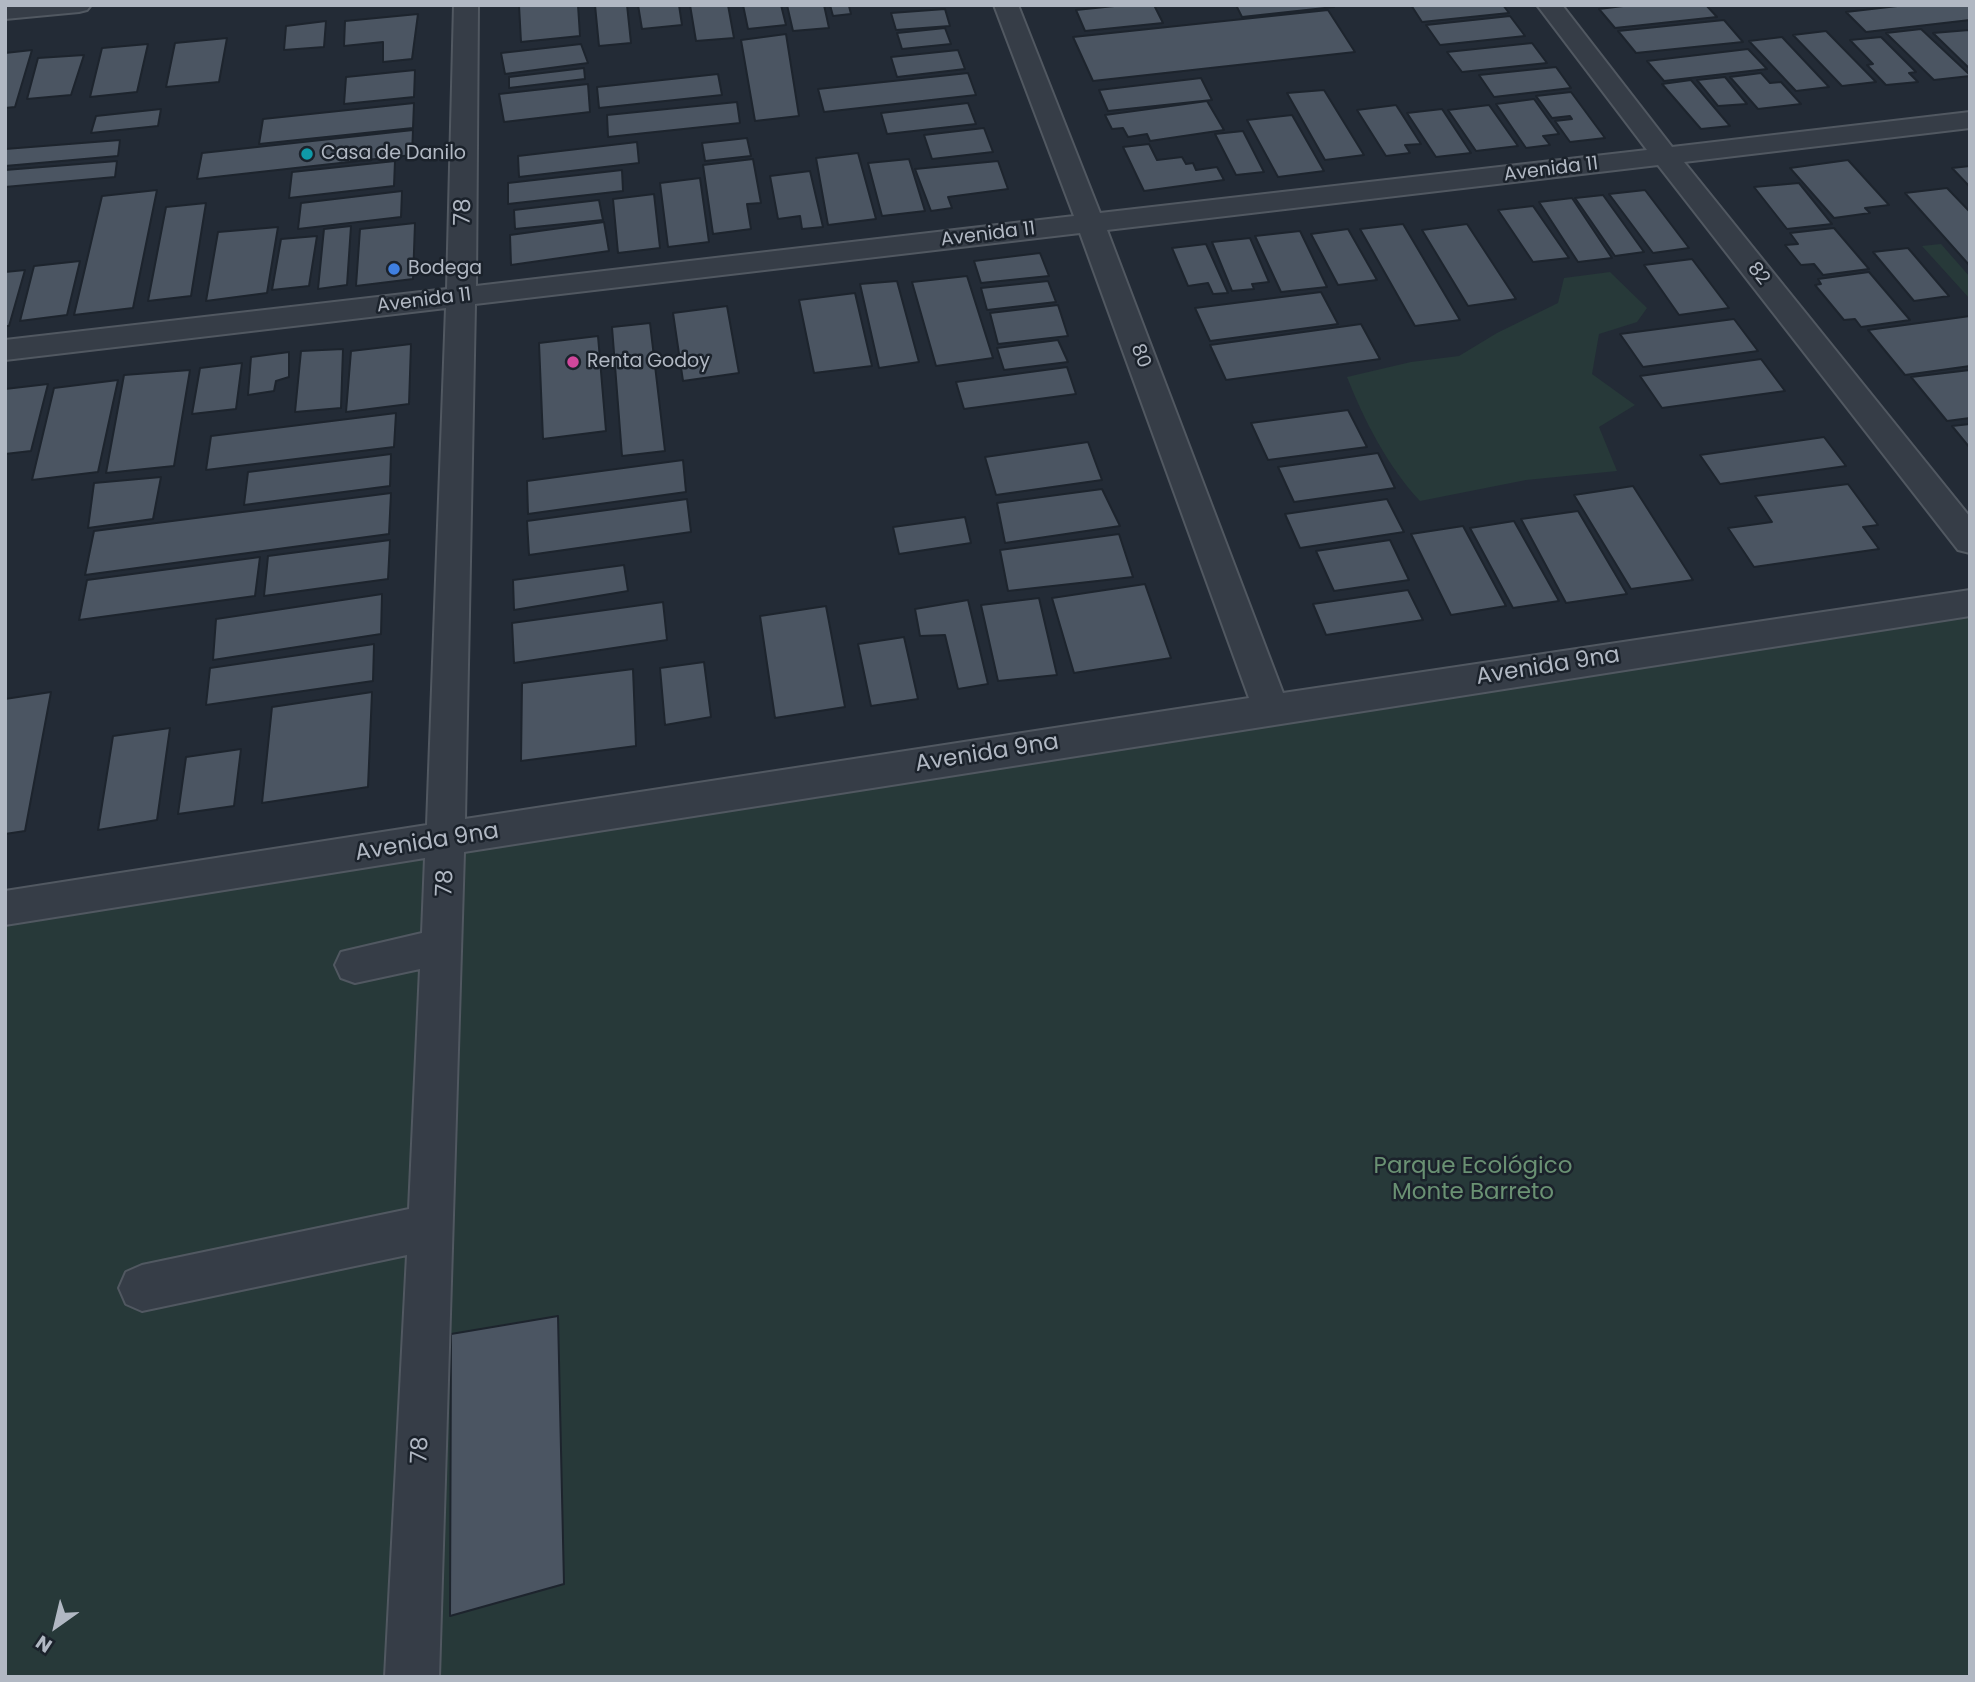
<!DOCTYPE html>
<meta charset="utf-8">
<style>
body{margin:0}
#map{position:relative;width:1975px;height:1682px;overflow:hidden;background:#232b36;font-family:Poppins,sans-serif}
canvas{display:block}
.frame{position:absolute;inset:0;border:7px solid #b1b8c3;pointer-events:none}
.north{position:absolute;left:21px;top:1591px;width:70px;height:70px;-webkit-text-stroke:5px #1b222b;paint-order:stroke;rotate:214deg;font-size:19px;font-weight:700;line-height:28px;text-align:center;color:#b1b8c3}
.north::after{content:'';display:block;margin:auto;width:24px;height:32px;background:#b1b8c3;clip-path:polygon(50% 0,100% 100%,50% 72%,0 100%)}
</style>
<div id="map">
<canvas width="1975" height="1682"></canvas>
<div class="frame"></div>
<div class="north">N</div>
</div>
<script>
const g = document.querySelector('canvas').getContext('2d');
g.lineJoin = 'round';
function paint(path, color) {
  g.fillStyle = color;
  g.fill(path, 'evenodd');
}
function strokePath(path, color, width, dash) {
  g.strokeStyle = color;
  g.lineWidth = width;
  g.lineCap = dash ? 'butt' : 'round';
  g.setLineDash(dash || []);
  g.stroke(path);
}
function write(font, color, halo, rows, align = 'center') {
  g.font = font + ' Poppins,sans-serif';
  g.lineWidth = 5;
  g.setLineDash([]);
  g.textBaseline = 'middle';
  g.strokeStyle = halo;
  g.fillStyle = color;
  for (const [text, x, y, turn = 0] of rows) {
    g.save();
    g.translate(x, y);
    g.rotate((+turn || 0) * Math.PI / 180);
    g.textAlign = isNaN(turn) ? turn : align;
    if (halo) g.strokeText(text, 0, 0);
    g.fillText(text, 0, 0);
    g.restore();
  }
}
paint(new Path2D(`
 M1941,244L1970,277V299L1922,246Z
 M1610,272L1647,308L1637,322L1599,334L1592,374L1635,405L1599,427L1617,471L1526,480L1420,501C1388,467 1364,420 1347,377L1411,362L1459,356L1497,333L1558,303L1564,278Z
 M1970,603V1677H5V908Z`), '#273939');
const building = new Path2D(`
 M519,5H578L580,36L521,42Z
 M595,5H627L631,43L599,46Z
 M638,5H679L682,25L642,29Z
 M690,5H728L734,38L696,41Z
 M743,5H781L786,25L748,29Z
 M787,5H824L829,28L793,31Z
 M830,5H855L849,6L851,14L833,16Z
 M1124,5H1154L1163,23L1085,31L1076,10Z
 M1236,5H1333L1334,7L1242,17Z
 M1411,5H1503L1509,13L1422,22Z
 M1631,5H1706L1717,17L1615,28L1599,9Z
 M1906,5H1970V20L1866,32L1846,12Z
 M945,9L950,26L896,30L891,13Z
 M1328,10L1355,52L1093,81L1073,37Z
 M418,14L412,59L383,62V42L344,46L345,21Z
 M1510,16L1525,36L1440,45L1426,25Z
 M1724,20L1743,42L1636,53L1618,31Z
 M326,21L324,47L284,50L286,26Z
 M945,28L951,44L902,49L897,33Z
 M1921,29L1970,75V76L1934,80L1886,33Z
 M1969,30L1970,31V69L1933,33Z
 M1826,31L1876,82L1842,86L1793,35Z
 M786,34L799,116L755,121L741,40Z
 M1782,37L1829,87L1796,91L1749,41Z
 M1881,37L1916,72L1909,73L1918,82L1886,85L1867,65L1873,64L1850,40Z
 M227,38L219,82L166,87L175,43Z
 M1532,43L1547,63L1462,72L1447,52Z
 M148,44L137,92L90,97L102,48Z
 M581,44L588,63L505,74L501,53Z
 M1748,49L1767,69L1664,81L1647,61Z
 M32,50L15,107L5,108V53Z
 M958,50L965,69L897,77L891,57Z
 M84,55L71,95L27,99L38,58Z
 M1556,67L1571,88L1494,97L1479,75Z
 M584,68L585,79L509,88V77Z
 M415,70L414,97L344,104L346,77Z
 M968,73L976,95L824,112L818,89Z
 M1761,73L1770,83L1781,82L1801,104L1758,109L1730,77Z
 M718,74L722,95L599,108L597,87Z
 M1725,77L1747,104L1718,106L1697,80Z
 M1201,78L1212,100L1108,111L1099,90Z
 M1691,80L1730,126L1701,129L1662,84Z
 M588,84L590,112L504,122L499,94Z
 M1324,90L1364,155L1325,160L1287,93Z
 M1571,92L1605,138L1570,142L1555,121L1572,119L1570,116L1552,118L1536,96Z
 M1534,99L1559,134L1543,136L1550,145L1526,148L1496,104Z
 M1207,101L1224,130L1150,141L1147,134L1128,137L1123,128L1112,129L1105,115Z
 M737,102L740,123L608,137L607,115Z
 M414,103L413,128L259,144L263,119Z
 M968,103L976,124L887,134L881,113Z
 M1396,105L1421,144L1405,145L1410,153L1386,156L1357,110Z
 M1489,105L1518,146L1476,151L1448,110Z
 M161,109L158,126L91,133L96,116Z
 M1442,109L1471,153L1436,157L1407,113Z
 M1292,115L1324,171L1278,177L1247,120Z
 M984,128L993,152L932,159L924,135Z
 M413,130L412,155L197,179L202,153Z
 M1243,131L1264,172L1236,175L1215,134Z
 M747,138L751,156L705,161L702,143Z
 M120,140L118,156L5,166V149Z
 M637,142L639,163L519,177L518,156Z
 M1149,144L1157,160L1182,157L1186,164L1193,163L1196,170L1217,167L1224,180L1144,191L1123,147Z
 M858,153L876,219L828,225L816,158Z
 M753,159L761,203L747,204L751,229L713,234L703,165Z
 M909,159L925,211L882,216L868,163Z
 M1848,160L1889,205L1865,208L1870,213L1834,218L1790,168Z
 M117,161L115,177L5,187V170Z
 M395,161L394,186L289,198L292,172Z
 M998,161L1008,189L948,197L952,208L931,211L915,169Z
 M1970,166V187L1952,168Z
 M622,170L623,191L508,204V183Z
 M810,171L823,227L802,229L800,216L778,219L770,176Z
 M700,178L709,242L668,247L660,183Z
 M1799,183L1832,224L1787,229L1754,187Z
 M1947,188L1970,212V266L1905,193Z
 M157,190L133,308L74,315L102,196Z
 M1645,190L1689,248L1653,253L1609,194Z
 M402,191L401,217L298,229L301,203Z
 M654,194L660,248L618,253L613,199Z
 M1603,195L1644,252L1615,256L1575,198Z
 M1572,198L1612,258L1578,262L1539,202Z
 M599,200L603,220L515,229L514,210Z
 M206,203L191,296L148,301L166,207Z
 M1533,206L1569,258L1533,262L1498,210Z
 M604,222L609,251L511,265L510,235Z
 M415,223L413,279L356,286L360,229Z
 M1403,224L1460,320L1415,326L1360,229Z
 M1467,224L1516,299L1468,306L1422,230Z
 M351,226L347,285L318,289L324,229Z
 M278,227L267,293L206,301L218,232Z
 M1834,228L1869,269L1823,275L1814,264L1801,265L1785,245L1798,244L1790,233Z
 M1348,229L1377,280L1338,285L1311,234Z
 M1300,231L1327,287L1281,292L1255,236Z
 M317,236L309,286L272,290L281,239Z
 M1250,238L1269,282L1252,284L1254,289L1232,291L1212,242Z
 M1206,244L1228,293L1213,294L1208,283L1188,286L1172,248Z
 M1908,248L1949,296L1914,301L1873,252Z
 M1040,253L1049,276L981,283L974,261Z
 M1692,259L1729,308L1679,315L1644,265Z
 M80,261L67,315L20,321L34,266Z
 M25,270L9,326H5V272Z
 M1869,272L1910,320L1861,327L1855,319L1844,320L1815,285L1821,284L1818,279Z
 M967,276L993,358L936,366L912,282Z
 M897,281L919,362L879,368L860,284Z
 M1048,281L1056,302L987,310L981,288Z
 M1321,292L1338,324L1210,341L1195,308Z
 M855,293L872,366L814,373L799,300Z
 M1058,305L1068,336L998,344L990,313Z
 M727,306L739,373L683,381L673,313Z
 M1970,316V366L1905,375L1868,330Z
 M1734,319L1758,351L1643,367L1620,334Z
 M650,323L665,451L622,456L612,327Z
 M1361,324L1380,359L1226,380L1210,345Z
 M598,336L606,431L543,439L539,343Z
 M1058,340L1068,362L1004,370L997,348Z
 M411,344L409,404L346,412L351,351Z
 M343,349L341,408L295,412L301,351Z
 M289,352V377L276,381L274,391L248,395L251,357Z
 M1761,359L1785,391L1662,408L1640,376Z
 M242,363L236,409L192,414L200,368Z
 M1067,367L1076,394L964,409L956,382Z
 M190,370L174,466L106,473L124,375Z
 M1970,370V418L1947,421L1911,377Z
 M118,380L98,472L32,480L54,388Z
 M48,384L31,451L5,454V389Z
 M1348,410L1367,447L1268,460L1251,423Z
 M396,413L394,447L206,470L211,436Z
 M1970,424V448L1952,426Z
 M1824,437L1846,466L1720,484L1700,455Z
 M1088,442L1102,480L996,495L985,457Z
 M1378,453L1395,488L1294,502L1278,467Z
 M391,454L390,486L244,505L248,472Z
 M683,460L686,492L528,514L527,481Z
 M161,477L153,519L88,528L94,483Z
 M1848,484L1878,525L1863,527L1879,549L1754,567L1728,528L1772,522L1755,496Z
 M1633,486L1693,580L1631,589L1574,495Z
 M1102,489L1120,526L1005,543L997,503Z
 M391,493L389,534L85,575L94,531Z
 M687,499L691,532L529,555L527,521Z
 M1387,499L1404,532L1300,548L1285,514Z
 M1578,511L1627,594L1566,603L1521,519Z
 M965,517L971,543L899,554L893,527Z
 M1514,521L1559,601L1513,608L1470,528Z
 M1463,526L1506,606L1451,615L1411,534Z
 M1119,534L1133,577L1008,591L1000,550Z
 M390,540L388,579L264,596L268,556Z
 M1390,540L1409,580L1334,591L1316,551Z
 M260,557L255,596L79,620L87,580Z
 M624,565L628,591L514,610L513,580Z
 M1145,584L1171,658L1074,673L1052,598Z
 M1408,590L1423,620L1326,635L1313,604Z
 M382,594L381,634L213,660L216,619Z
 M1039,598L1057,675L998,681L981,605Z
 M968,600L988,684L958,689L945,635L920,636L915,609Z
 M663,602L667,640L514,663L512,623Z
 M826,606L845,707L775,718L760,616Z
 M904,637L918,699L871,706L858,644Z
 M374,644L373,681L206,705L210,668Z
 M704,662L711,717L665,725L660,668Z
 M633,669L636,746L521,761L522,683Z
 M51,692L25,831L5,834V699Z
 M372,692L368,787L262,803L272,707Z
 M170,728L157,820L98,830L113,736Z
 M241,749L234,806L178,814L186,757Z
 M558,1316L564,1584L450,1616L451,1334Z`);
paint(building, '#4b5562');
strokePath(building, '#1d242d', 2);
const minor = new Path2D(`
 M5,5H91L87,10L79,12L5,19Z
 M454,5H478L476,286L1074,216L994,5H1018L1100,213L1647,150L1537,5H1562L1672,147L1970,112V128L1684,162L1970,517V553L1958,550L1658,165L1107,230L1283,693L1970,590V616L464,852L439,1677H385L407,1255L142,1311L126,1304L119,1288L126,1272L142,1265L409,1209L420,969L355,983L341,978L335,965L341,952L422,933L425,858L5,925V891L427,825L446,308L5,360V340L447,289ZM1080,233L1249,698L465,819L475,304Z`);
strokePath(minor, '#515861', 4);
paint(minor, '#363d47');
for (const [x, y, r, color] of [
 [307,154,7,"#0f9aa8"],
 [394,269,7,"#3f7fe0"],
 [573,362,7,"#d1479c"]
]) {
  const dot = new Path2D();
  dot.arc(x, y, r, 0, 2 * Math.PI);
  g.fillStyle = color;
  g.fill(dot);
  strokePath(dot, '#1b222b', 2.5);
}
write('19px', '#b1b8c3', '#1b222b', [
 ["Casa de Danilo",321,154],
 ["Bodega",408,269],
 ["Renta Godoy",587,362]
], 'left');
write('19px', '#b1b8c3', '#1b222b', [
 ["Avenida 11",1551,170,-7],
 ["Avenida 11",988,235,-7],
 ["82",1758,274,52],
 ["Avenida 11",424,301,-7],
 ["80",1140,356,70]
]);
write('23px', '#b1b8c3', '#1b222b', [
 ["78",464,212,-89],
 ["Avenida 9na",1548,667,-9],
 ["Avenida 9na",987,754,-9],
 ["Avenida 9na",427,843,-9],
 ["78",446,883,-88],
 ["78",421,1450,-88]
]);
write('23px', '#6a9173', '#1b222b', [
 ["Parque Ecológico",1473,1167],
 ["Monte Barreto",1473,1193]
]);
</script>
